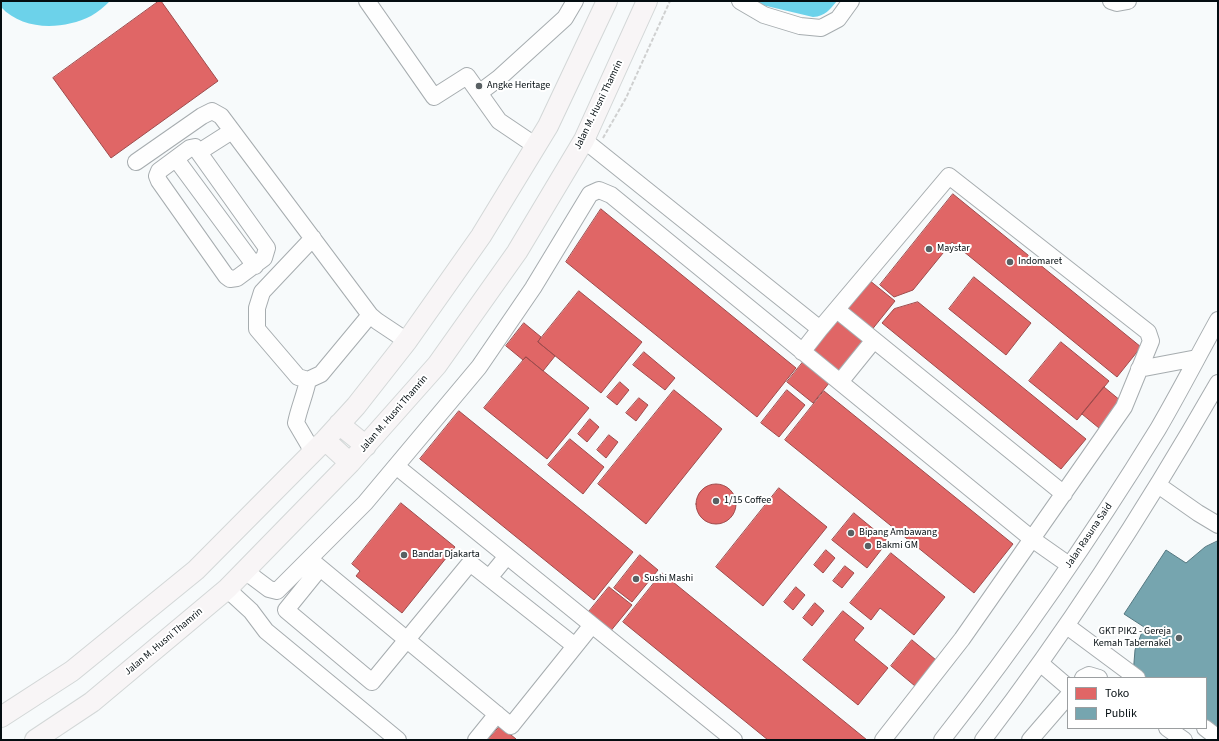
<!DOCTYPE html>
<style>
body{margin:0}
#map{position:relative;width:1219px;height:741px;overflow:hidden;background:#f7fafb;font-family:"Source Sans 3",sans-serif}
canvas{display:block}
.frame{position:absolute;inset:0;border:2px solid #040d11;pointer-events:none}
.legend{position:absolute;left:1067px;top:677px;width:140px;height:52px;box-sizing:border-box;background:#fff;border:1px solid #9b9ea0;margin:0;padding:5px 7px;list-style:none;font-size:12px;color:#040d11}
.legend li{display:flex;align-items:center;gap:8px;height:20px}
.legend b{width:20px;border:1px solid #9b9ea0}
</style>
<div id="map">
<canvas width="1219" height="741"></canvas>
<div class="frame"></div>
<ul class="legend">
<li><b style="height:11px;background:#e06666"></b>Toko</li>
<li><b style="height:11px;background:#76a5af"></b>Publik</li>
</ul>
</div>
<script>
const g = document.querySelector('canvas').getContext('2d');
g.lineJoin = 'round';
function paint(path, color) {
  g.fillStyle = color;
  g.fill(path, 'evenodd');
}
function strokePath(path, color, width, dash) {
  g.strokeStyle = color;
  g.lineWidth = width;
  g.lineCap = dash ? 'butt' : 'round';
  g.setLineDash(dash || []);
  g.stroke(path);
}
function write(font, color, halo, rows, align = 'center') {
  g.font = font + ' "Source Sans 3",sans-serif';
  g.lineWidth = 4;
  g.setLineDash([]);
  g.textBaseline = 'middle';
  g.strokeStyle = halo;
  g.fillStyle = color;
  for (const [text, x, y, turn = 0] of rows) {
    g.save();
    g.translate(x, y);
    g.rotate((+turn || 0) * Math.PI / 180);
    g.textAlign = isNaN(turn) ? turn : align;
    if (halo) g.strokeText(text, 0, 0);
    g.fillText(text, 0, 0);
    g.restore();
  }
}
paint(new Path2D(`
 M1,1H110C104,7 98,12 91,16C63,30 23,31 1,7Z
 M753,1H837C829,10 826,16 813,17L758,4Z`), '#6cd2ea');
const shops = new Path2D(`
 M159,1H161L218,81L111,158L53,78Z
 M953,194L1141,347L1117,377L952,242L913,290L894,297L880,285Z
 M601,209L796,368L757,417L566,262Z
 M974,277L1031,323L1006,355L949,309Z
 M869,280L895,301L813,403L787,382Z
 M579,291L642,342L601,393L538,342Z
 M918,302L1086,439L1061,469L882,323L894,309Z
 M524,323L541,337L538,342L555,356L543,371L526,357L523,360L506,346Z
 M1061,342L1109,381L1077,420L1029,381Z
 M644,352L675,378L665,390L633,365Z
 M526,357L589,408L547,459L484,408Z
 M620,382L629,390L617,405L607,397Z
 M1104,387L1121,401L1099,428L1082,414Z
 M674,390L722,429L646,524L598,484Z
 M787,390L805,405L779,437L761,423Z
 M824,391L1013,544L974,593L785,440Z
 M639,398L648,405L636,421L626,413Z
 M459,411L633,552L594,600L420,459Z
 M590,419L599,427L587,442L578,434Z
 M609,435L618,442L606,458L597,450Z
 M570,439L604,467L583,494L548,465Z
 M696 504a20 20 0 1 1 40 0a20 20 0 1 1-40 0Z
 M779,488L827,527L763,606L716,567Z
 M401,503L455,547L402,613L356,576L360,571L352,564Z
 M854,513L888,541L867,568L832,540Z
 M826,550L835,558L823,573L814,565Z
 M891,553L945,597L914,635L880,608L871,620L850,603Z
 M640,555L658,570L632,602L614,588Z
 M845,566L854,573L842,588L833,581Z
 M662,573L867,740H768L623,622Z
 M609,587L632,605L609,633L587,614Z
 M796,587L805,595L793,610L784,602Z
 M815,603L824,611L812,626L803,618Z
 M843,611L864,628L854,640L888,668L858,705L803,660Z
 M912,640L936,660L915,686L891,666Z
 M500,726L516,739V740H488Z`);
paint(shops, '#e06666');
strokePath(shops, '#9e4b4c', 1);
const public = new Path2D(`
 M1218,541V727L1206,720V678H1139L1133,675L1135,650L1144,627L1124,614L1166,550L1186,563L1205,547Z`);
paint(public, '#76a5af');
strokePath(public, '#547780', 1);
const minor = new Path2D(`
 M367,1L434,97L467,76L499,121L536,146
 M740,1L764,15L800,26L821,28L838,19L851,1
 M1111,1L1117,3L1128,1
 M479,93L499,78L565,18L575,1
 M584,140L820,329L802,352
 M195,147L267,248L264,258L237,278L230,279L226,276L159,181L157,176L159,171L190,148Z
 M199,152L232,131
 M176,159L255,266
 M136,162L202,116L212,111L221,116L370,315L321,374L308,380L298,377L257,329V308L262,292L313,238
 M837,310L1064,494
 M370,315L377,321L407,341
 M820,329L949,176L1148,332L1151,341L1124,407L962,639L883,740
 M1139,369L1197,358
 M308,380C305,395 299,408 296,423L313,452
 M840,382L874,340
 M396,466L734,740
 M1158,485L1198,513L1218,525
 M313,562L511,726L592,625
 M320,568L286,610L372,682L470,563L575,646
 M245,571L269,589L277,591L365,503L479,367L533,288L590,194L599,190L611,195L1032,539L1069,565
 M489,578L507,556
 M227,589L251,611L266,631L398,740
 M1067,626L1137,678
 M1040,663L1068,687
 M1083,678L1089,675L1099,678
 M1167,728L1184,740
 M1205,728L1218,738
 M476,740L497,714
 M942,740C1020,641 1092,536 1158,429C1179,393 1198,356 1218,320
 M983,740C1070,627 1147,507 1218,383
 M1030,740L1068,696`);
const major = new Path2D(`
 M339,424L366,446
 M325,440L350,463
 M1,717L72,671L196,570L325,440L356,406L407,341L481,236L548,126L607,1
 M35,740L92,702L227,589L350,463L437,365L517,252L584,140L647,1`);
strokePath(minor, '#a6acaf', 18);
strokePath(major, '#d3d7d7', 22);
strokePath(new Path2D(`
 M603,138L626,98L670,1`), '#cfd0d0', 2, [4, 2]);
strokePath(minor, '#fefefe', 16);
strokePath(major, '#f8f5f6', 20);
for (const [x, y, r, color] of [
 [479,86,4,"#596063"],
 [929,249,4,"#596063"],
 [1010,262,4,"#596063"],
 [716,501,4,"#596063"],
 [851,533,4,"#596063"],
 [868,546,4,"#596063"],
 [404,555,4,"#596063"],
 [636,579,4,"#596063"],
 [1179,638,4,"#596063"]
]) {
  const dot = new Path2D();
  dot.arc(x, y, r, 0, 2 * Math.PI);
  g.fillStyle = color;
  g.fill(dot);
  strokePath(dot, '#fff', 1.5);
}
write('10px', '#040d11', '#fff', [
 ["Angke Heritage",487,86],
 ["Maystar",937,249],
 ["Indomaret",1018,262],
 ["1/15 Coffee",724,501],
 ["Bipang Ambawang",859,533],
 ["Bakmi GM",876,546],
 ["Bandar Djakarta",412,555],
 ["Sushi Mashi",644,579],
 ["GKT PIK2 - Gereja",1171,632,"right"],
 ["Kemah Tabernakel",1171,644,"right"]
], 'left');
write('10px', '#040d11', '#fff', [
 ["Jalan M. Husni Thamrin",599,105,-64],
 ["Jalan M. Husni Thamrin",394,414,-49],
 ["Jalan Rasuna Said",1089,536,-56],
 ["Jalan M. Husni Thamrin",164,642,-40]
]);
</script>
